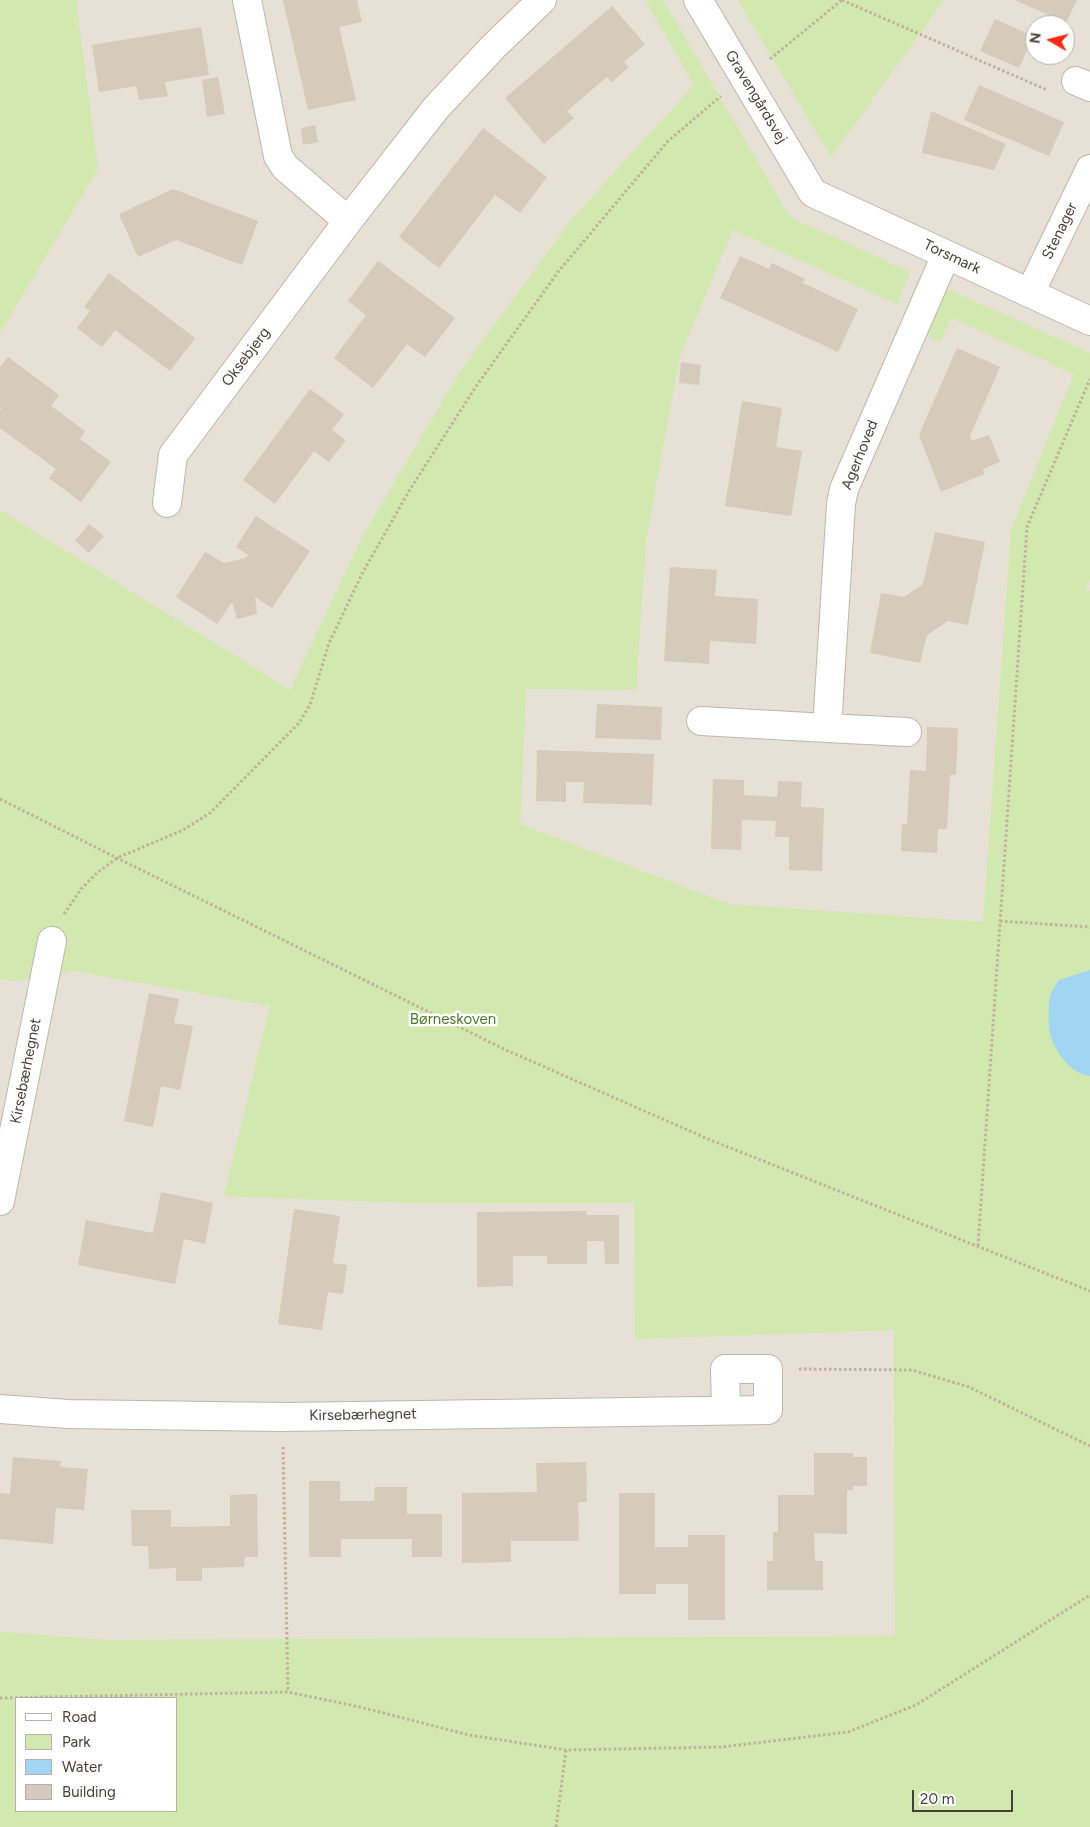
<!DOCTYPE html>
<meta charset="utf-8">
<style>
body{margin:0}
#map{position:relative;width:1090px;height:1827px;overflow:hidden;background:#f3efe6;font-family:Figtree,sans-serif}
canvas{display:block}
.legend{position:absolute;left:15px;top:1697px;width:162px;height:115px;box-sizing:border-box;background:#fff;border:1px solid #b5b2ae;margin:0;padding:6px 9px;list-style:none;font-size:15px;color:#463f35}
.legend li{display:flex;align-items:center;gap:10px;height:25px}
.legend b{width:25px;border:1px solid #b5b2ae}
.north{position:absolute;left:1025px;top:15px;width:50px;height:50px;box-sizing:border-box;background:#fff;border:1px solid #b5b2ae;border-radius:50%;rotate:278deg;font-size:14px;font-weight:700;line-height:20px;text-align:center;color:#463f35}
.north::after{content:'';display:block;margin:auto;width:18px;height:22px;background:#fd2913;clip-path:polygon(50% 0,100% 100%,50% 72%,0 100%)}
.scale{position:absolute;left:912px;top:1790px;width:101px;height:22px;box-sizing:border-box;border:2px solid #463f35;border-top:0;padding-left:6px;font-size:15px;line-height:18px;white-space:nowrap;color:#463f35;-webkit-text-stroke:4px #fff;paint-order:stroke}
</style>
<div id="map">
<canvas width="1090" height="1827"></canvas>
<ul class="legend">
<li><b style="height:6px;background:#fff"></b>Road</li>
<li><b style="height:14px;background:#d1e9ae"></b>Park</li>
<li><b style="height:14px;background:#a1d5f1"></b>Water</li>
<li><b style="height:14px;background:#d5cabb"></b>Building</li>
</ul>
<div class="north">N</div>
<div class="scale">20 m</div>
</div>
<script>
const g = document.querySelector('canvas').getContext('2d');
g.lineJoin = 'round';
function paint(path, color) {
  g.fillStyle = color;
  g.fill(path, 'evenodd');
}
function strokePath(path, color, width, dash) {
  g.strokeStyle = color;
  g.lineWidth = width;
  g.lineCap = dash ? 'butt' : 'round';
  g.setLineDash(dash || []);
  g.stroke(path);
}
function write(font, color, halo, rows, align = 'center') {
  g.font = font + ' Figtree,sans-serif';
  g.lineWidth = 5;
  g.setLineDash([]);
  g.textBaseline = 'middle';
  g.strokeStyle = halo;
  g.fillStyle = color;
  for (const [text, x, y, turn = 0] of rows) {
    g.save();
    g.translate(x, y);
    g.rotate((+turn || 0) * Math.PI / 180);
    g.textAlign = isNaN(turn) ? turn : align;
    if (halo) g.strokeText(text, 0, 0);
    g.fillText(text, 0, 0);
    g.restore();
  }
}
paint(new Path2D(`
 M0,0H1090V1827H0ZM1035,25H1065V55H1035ZM16,1698H176V1811H16Z`), '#e7e0d4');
paint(new Path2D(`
 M0,0H76L98,169L0,333Z
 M645,0H663L790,217L910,272L897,304L733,230L680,356L646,540L636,690L526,689L520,824L729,904L983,922L1011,530L1074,374L952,318L940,342L926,335L947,289L1090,353V579L1085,589L1090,591V1039L1086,1076H1090V1827H0V1632L109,1640L895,1636L894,1330L635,1339L634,1203H410L224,1196L270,1006L74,971L16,981L0,979V510L290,690L363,535L460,372L572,219L694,85ZM16,1698H176V1811H16Z
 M738,0H944L831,157Z`), '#d1e9ae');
paint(new Path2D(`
 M1090,970V1076C1072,1074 1058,1055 1052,1040C1048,1032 1048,1006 1050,997C1051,991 1056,985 1059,980Z`), '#a1d5f1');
paint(new Path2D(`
 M283,0H357L362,22L339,27L356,100L308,110Z
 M1015,0H1077L1066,23Z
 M612,6L645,44L624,62L629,67L612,82L607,77L567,111L574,118L544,144L505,98Z
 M995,19L1033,36L1019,68L980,51Z
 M201,27L209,75L165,82L168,96L139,100L136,86L99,92L92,45Z
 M218,77L225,114L207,117L202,80Z
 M979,85L1064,122L1049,156L964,120Z
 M931,111L1006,144L994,170L922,153Z
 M315,125L318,142L303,145L301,128Z
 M483,128L547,177L520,213L495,195L439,268L399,237Z
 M173,189L258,221L242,265L176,240L138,257L119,214Z
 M740,256L769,269L772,263L805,279L803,283L858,309L838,352L720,298Z
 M378,261L455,318L425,357L407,344L373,388L334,358L366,315L348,301Z
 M109,273L195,338L170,371L115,330L102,347L77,328L90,311L84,307Z
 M957,348L1000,367L970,436L972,441L989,435L1000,462L983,469L984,474L941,492L919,435Z
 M8,357L59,395L51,406L85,431L80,439L111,462L81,502L49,478L56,469L0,428V410L2,408L0,407V367Z
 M681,362L701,365L699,385L679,383Z
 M310,389L344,414L332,430L346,440L329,462L314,451L275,504L243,480Z
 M742,401L782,408L776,447L802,451L791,516L725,506Z
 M256,516L310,551L272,608L255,597L257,614L237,619L232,602L217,624L176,597L205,552L224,563L246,558L248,555L236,547Z
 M89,524L104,536L89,553L75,541Z
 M935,532L985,542L968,625L948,621L927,635L920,663L870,653L881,593L904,597L923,584Z
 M670,567L717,570L715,596L758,599L756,644L710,641L709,664L664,661Z
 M597,704L662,707L661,740L595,738Z
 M927,727L958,728L956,775H950L947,829H938L937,853L901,851L902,824H907L910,770L926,771Z
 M537,750L654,754L652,805L583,803L584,782H566V802L536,801Z
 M713,779L744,780V795L777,797L778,781L802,782L801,807L824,808L822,871L789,870V837H775L776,821L742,820L741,850L711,849Z
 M149,993L179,999L174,1023L193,1026L180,1090L161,1086L153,1127L124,1121Z
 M161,1192L213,1203L205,1244L184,1239L175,1284L78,1265L86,1220L153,1233Z
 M294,1209L340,1216L333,1263L347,1265L343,1294L328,1292L322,1330L278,1324Z
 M587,1211L586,1215H619V1264H605L604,1241H587V1264H547V1256H513V1286L477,1287V1212Z
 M814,1453H853V1457H867V1486H853V1490H847V1534L814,1533L815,1561H823V1590H767V1561H773V1532H778V1495H814Z
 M13,1457L61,1461L60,1467L88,1469L84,1510L56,1508L53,1544L0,1539V1493L10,1494Z
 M586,1462L587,1502H578L579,1541H511V1562L462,1563V1493L537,1492L536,1463Z
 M309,1481H340V1501H374L375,1487H407V1514H442V1557H412V1539H341V1557H309Z
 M619,1493H655V1547H688V1535H725V1620H688V1584H656V1594H619Z
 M257,1494L258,1557H245L244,1567L202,1568V1581H176V1568L149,1569L148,1546H132L131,1510H171V1527L230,1526V1495Z`), '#d5cabb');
const minor = new Path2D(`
 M247,0L278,156L285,167L348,221
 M698,0L813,193L1090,321
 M1076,81L1090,87
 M1030,293L1090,169
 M167,503L173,455L348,221L436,108L494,46L542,0
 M701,721L827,728L841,504L844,489L946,255
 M827,728L907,732
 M0,1201L52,941
 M0,1409L68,1414L282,1417L768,1410V1369H725L726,1410`);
strokePath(minor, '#bfb6a9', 30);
strokePath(new Path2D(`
 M842,0L1047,90
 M770,59L842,0
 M0,799L117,858L506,1050L708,1139L1090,1291
 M64,914L81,889L98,872L117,858L183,830L210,813L299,723L310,705L329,643L363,572L409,491L477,385L558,272L668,141L721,96
 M1000,921L1090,927
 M978,1246L1027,527L1090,379
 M799,1369L912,1370L969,1387L1090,1446
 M283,1447L288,1692
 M0,1698L288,1692L360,1707L469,1735L566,1750L722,1747L848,1732L916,1705L1090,1595
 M556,1827L566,1750`), '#c1b19a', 3, [2.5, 2.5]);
strokePath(minor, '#fff', 28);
write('15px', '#463f35', '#fff', [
 ["Gravengårdsvej",756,97,59],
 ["Stenager",1060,231,-64],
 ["Torsmark",952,257,25],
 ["Oksebjerg",246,357,-53],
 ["Agerhoved",860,455,-68],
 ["Kirsebærhegnet",26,1071,-79],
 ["Kirsebærhegnet",363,1415,-1]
]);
write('15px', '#4b7927', '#fff', [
 ["Børneskoven",453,1020]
]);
</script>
